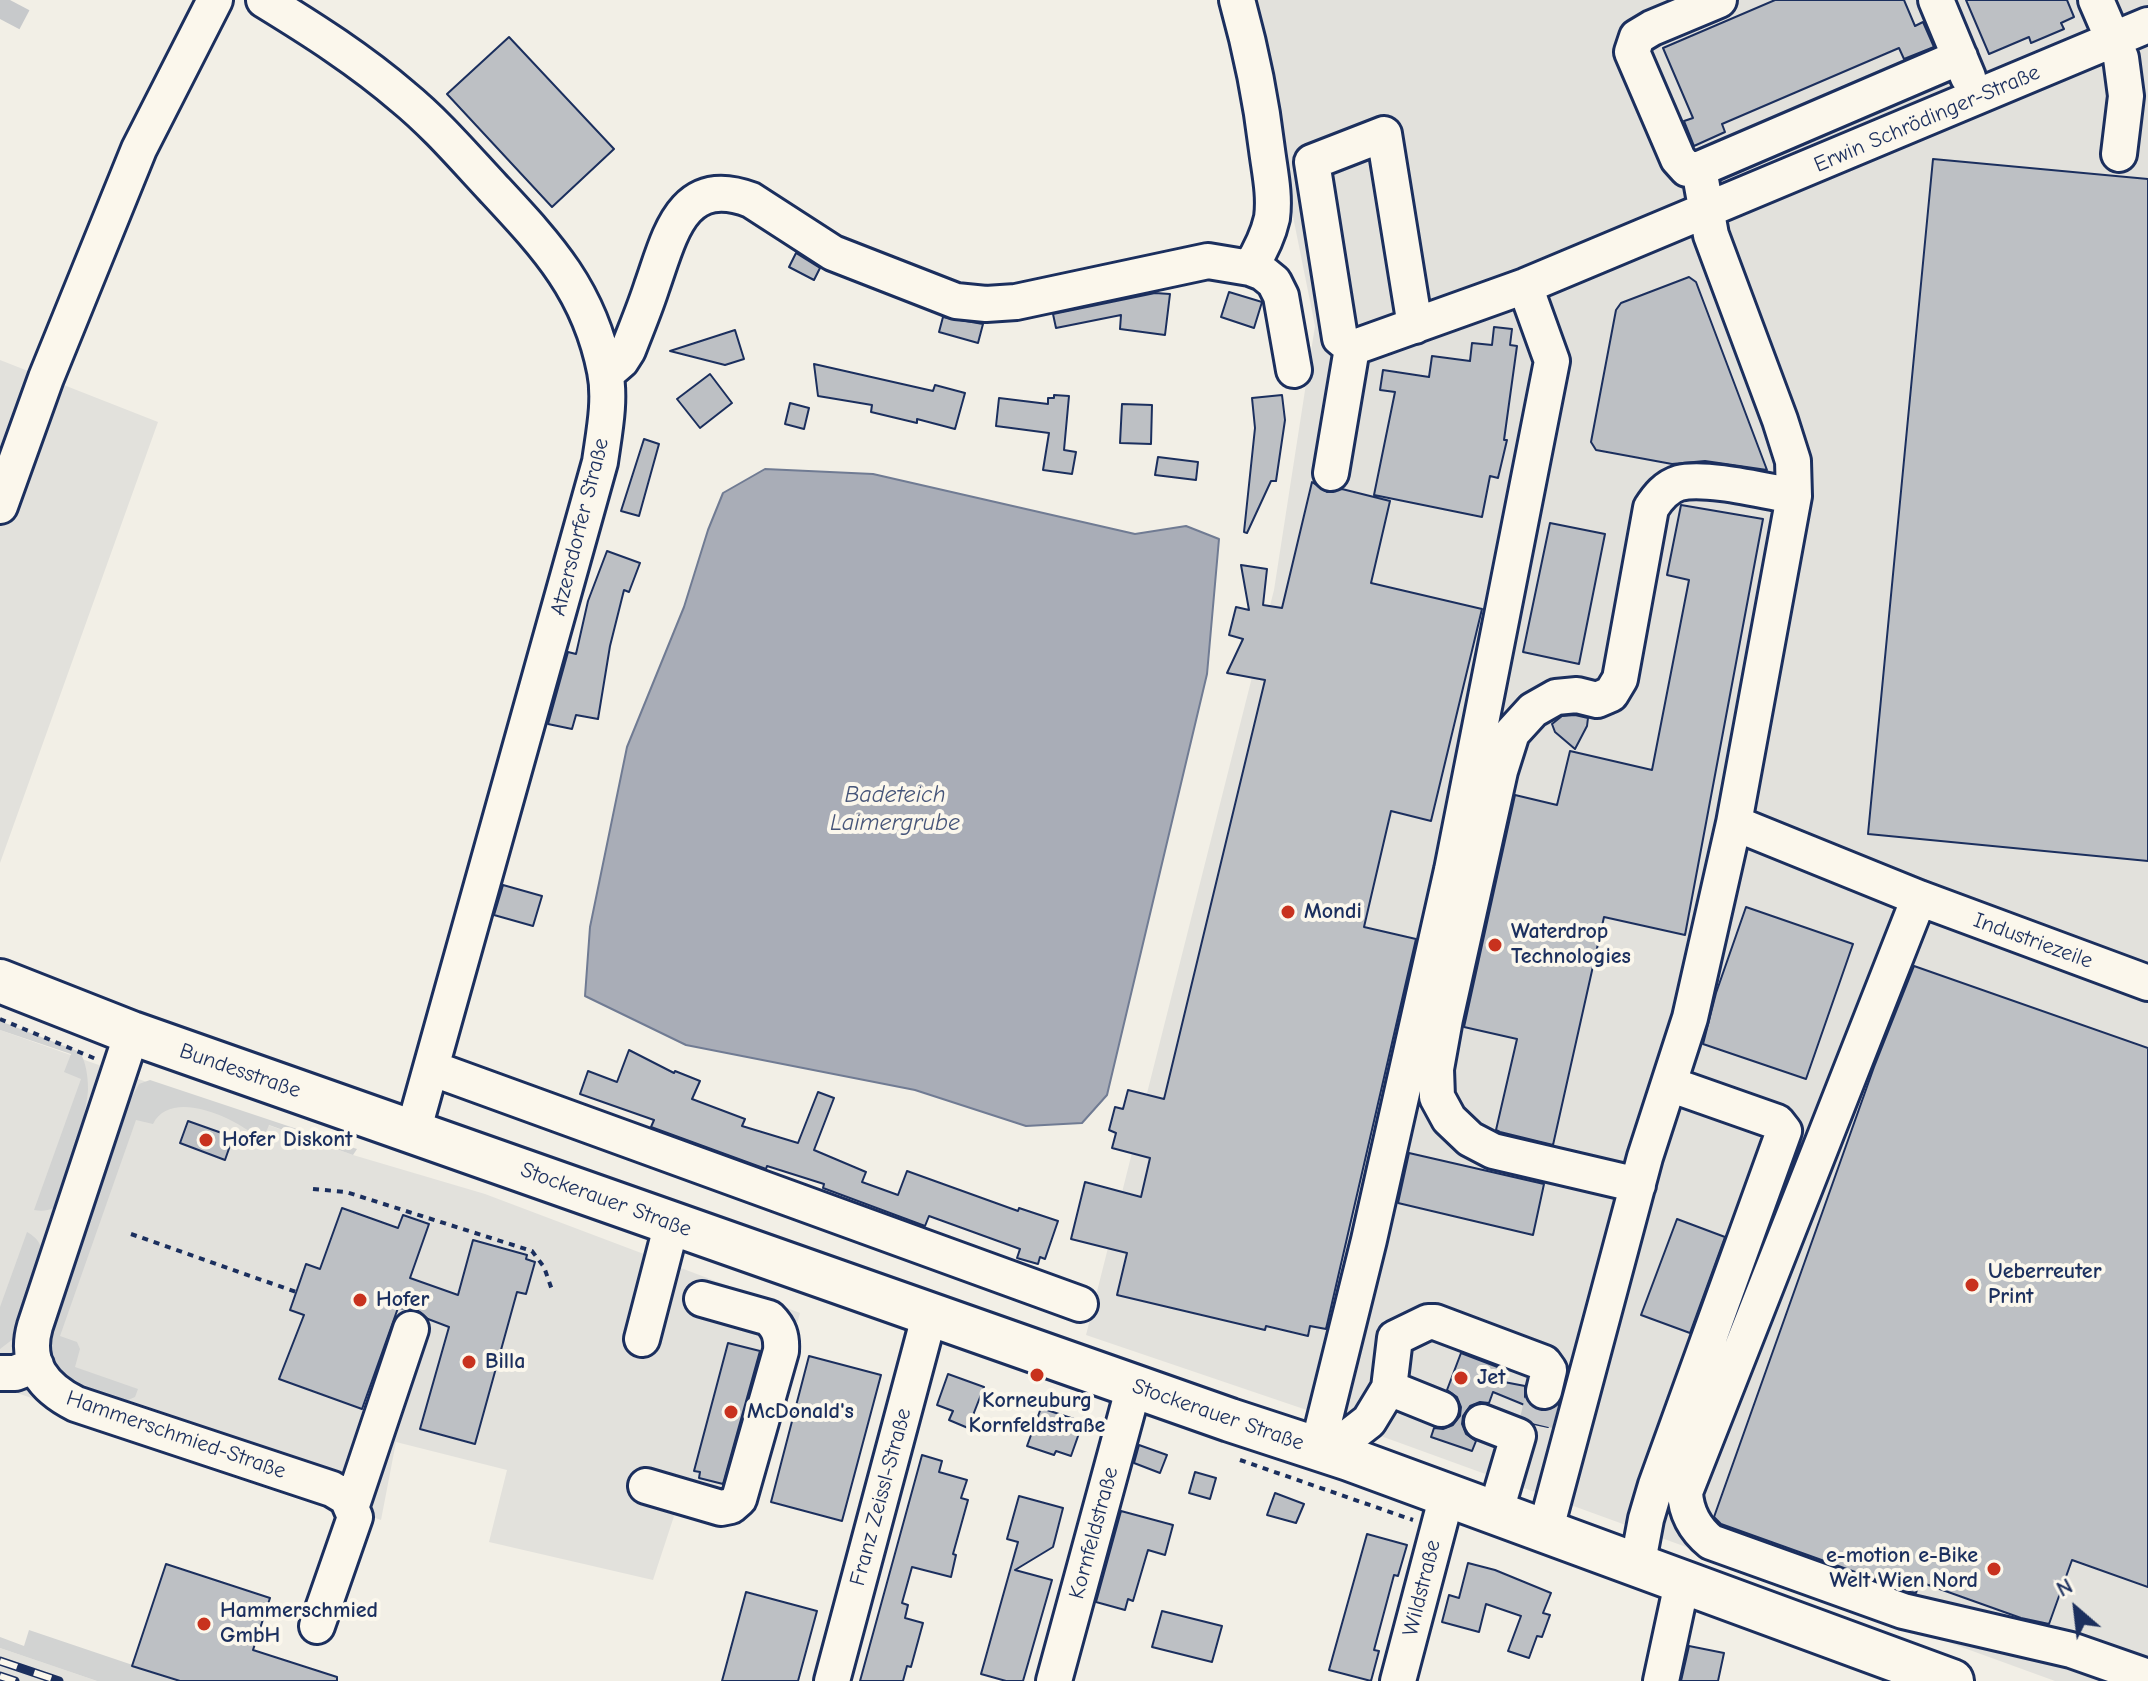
<!DOCTYPE html>
<meta charset="utf-8">
<style>
body{margin:0}
#map{position:relative;width:2148px;height:1681px;overflow:hidden;background:#f2efe6;font-family:"Comic Neue",sans-serif}
canvas{display:block}
.north{position:absolute;left:2036px;top:1569px;width:80px;height:80px;-webkit-text-stroke:6px #fbf7ec;paint-order:stroke;rotate:332deg;font-size:22px;font-weight:700;line-height:32px;text-align:center;color:#1b2f5e}
.north::after{content:'';display:block;margin:auto;width:28px;height:36px;background:#1b2f5e;clip-path:polygon(50% 0,100% 100%,50% 72%,0 100%)}
</style>
<div id="map">
<canvas width="2148" height="1681"></canvas>
<div class="north">N</div>
</div>
<script>
const g = document.querySelector('canvas').getContext('2d');
g.lineJoin = 'round';
function paint(path, color) {
  g.fillStyle = color;
  g.fill(path, 'evenodd');
}
function strokePath(path, color, width, dash) {
  g.strokeStyle = color;
  g.lineWidth = width;
  g.lineCap = dash ? 'butt' : 'round';
  g.setLineDash(dash || []);
  g.stroke(path);
}
function write(font, color, halo, rows, align = 'center') {
  g.font = font + ' "Comic Neue",sans-serif';
  g.lineWidth = 8;
  g.setLineDash([]);
  g.textBaseline = 'middle';
  g.strokeStyle = halo;
  g.fillStyle = color;
  for (const [text, x, y, turn = 0] of rows) {
    g.save();
    g.translate(x, y);
    g.rotate((+turn || 0) * Math.PI / 180);
    g.textAlign = isNaN(turn) ? turn : align;
    if (halo) g.strokeText(text, 0, 0);
    g.fillText(text, 0, 0);
    g.restore();
  }
}
paint(new Path2D(`
 M1222,0H2148V1681H2055L1345,1423L1086,1335L1274,590L1315,326L1259,47Z
 M0,360L158,422L0,863Z
 M0,1030L353,1155L485,1194L800,1313L744,1522L678,1504L653,1580L489,1542L507,1470L396,1442L381,1520L0,1387Z
 M0,1648L97,1681H0Z`), '#e2e1dc');
paint(new Path2D(`
 M0,1021L80,1052C86,1063 88,1076 88,1089C88,1104 69,1188 62,1200C56,1210 45,1212 34,1210L81,1079L64,1072L71,1054L0,1030Z
 M150,1080L357,1149L353,1155L269,1125L262,1142C242,1120 171,1086 153,1124L136,1120L60,1336L77,1342L80,1349L75,1367L138,1389L135,1397C110,1411 61,1387 50,1361C45,1349 48,1336 50,1324L122,1116L139,1084Z
 M27,1232C39,1239 42,1245 43,1260L13,1339L0,1349V1307Z
 M29,1630L180,1681H97L0,1648V1637L24,1646Z`), '#d2d3d2');
const water = new Path2D(`
 M765,469L873,474L1135,534L1186,526L1219,539L1207,674L1107,1095L1082,1123L1026,1126L915,1090L686,1045L585,996L590,927L627,747L684,607L708,530L723,493Z`);
paint(water, '#a9adb7');
strokePath(water, '#707b93', 2);
const building = new Path2D(`
 M1775,0H1904L1915,26L1923,22L1934,47L1904,59L1899,48L1722,124L1725,132L1694,146L1684,121L1693,118L1663,48Z
 M1966,0H2067L2074,17L2061,23L2064,29L2031,43L2029,37L1989,54Z
 M509,37L614,149L552,207L447,94Z
 M1933,159L2148,179V861L1868,834Z
 M796,253L820,268L814,280L789,267Z
 M1689,277L1696,282L1767,470L1705,461L1672,464L1596,450L1591,442L1616,310L1621,303Z
 M1229,292L1262,302L1254,328L1221,317Z
 M1155,293L1170,294L1165,335L1120,329L1121,315L1056,328L1053,314Z
 M943,317L983,324L978,343L939,332Z
 M1494,327L1512,329L1510,345L1517,346L1504,440H1507L1498,478L1490,476L1482,517L1374,495L1395,392L1380,390L1383,370L1429,377L1432,356L1470,361L1472,343L1492,345Z
 M735,330L744,359L725,365L670,351Z
 M814,364L933,391L935,385L965,393L955,429L917,419V423L871,412L872,405L818,396Z
 M710,374L732,403L700,428L677,399Z
 M1054,395L1069,396L1064,450L1076,452L1072,474L1043,470L1049,433L996,426L999,398L1048,404V398H1054Z
 M1282,395L1285,420L1276,481H1271L1247,533L1244,532L1255,428L1252,398Z
 M790,403L809,408L804,429L785,424Z
 M1122,404L1152,405L1151,444L1120,443Z
 M644,439L659,444L639,516L621,511Z
 M1158,457L1198,462L1196,480L1155,475Z
 M1312,482L1327,492L1342,489L1390,501L1371,583L1482,609L1431,821L1391,811L1364,927L1416,939L1326,1329L1310,1326L1308,1336L1266,1326L1265,1330L1117,1295L1127,1253L1071,1239L1085,1182L1141,1197L1150,1158L1112,1148L1116,1133L1109,1130L1115,1107L1123,1109L1128,1090L1164,1099L1265,680L1227,673L1243,639L1229,635L1236,607L1249,610L1241,565L1267,569L1263,605L1282,608Z
 M1681,505L1763,519L1685,935L1604,917L1553,1145L1500,1132L1496,1130L1517,1039L1464,1027L1515,795L1557,805L1570,751L1652,770L1689,580L1667,575Z
 M1550,523L1605,534L1579,664L1523,652Z
 M607,551L640,563L629,592L624,590L610,646L598,719L576,715L572,729L548,724L568,652L576,654L588,601Z
 M1575,715L1588,718L1587,726L1575,749L1555,732L1552,724L1562,716Z
 M503,885L542,896L533,926L494,915Z
 M1746,907L1853,944L1806,1079L1703,1044L1716,993Z
 M1914,966L2148,1048V1587L2072,1560L2049,1624L2021,1618L1920,1582L1916,1593L1911,1592L1721,1524L1714,1517L1874,1067Z
 M629,1050L674,1073L675,1071L700,1081L692,1099L745,1119L742,1126L798,1143L818,1092L834,1098L814,1150L866,1172L862,1182L898,1195L907,1171L1018,1211L1019,1208L1058,1221L1045,1259L1040,1257L1038,1264L1017,1258L1020,1249L929,1216L925,1226L823,1188L824,1184L767,1166L766,1169L651,1127L654,1120L580,1094L588,1071L617,1082Z
 M188,1121L233,1137L225,1160L180,1143Z
 M1409,1153L1544,1184L1533,1235L1398,1203Z
 M342,1208L398,1228L403,1215L429,1224L410,1278L458,1295L473,1240L527,1255L526,1259L535,1262L526,1294L517,1292L475,1444L420,1429L449,1327L428,1319L417,1310L398,1308L362,1409L279,1379L304,1315L290,1310L306,1264L320,1269Z
 M1677,1219L1725,1237L1690,1333L1641,1315Z
 M728,1343L760,1351L723,1484L699,1478L700,1472L694,1471Z
 M1461,1353L1508,1371L1504,1382L1525,1386V1397L1531,1406L1540,1411L1552,1409L1548,1427L1534,1424L1524,1417L1527,1406L1493,1392L1489,1403L1480,1402L1470,1406L1463,1416L1462,1424L1466,1434L1476,1441L1472,1451L1431,1437L1434,1428L1443,1429L1453,1425L1460,1416L1461,1407L1457,1397L1447,1390Z
 M809,1356L881,1375L842,1521L771,1502Z
 M948,1374L984,1387L968,1428L949,1420L953,1411L937,1405Z
 M1041,1408L1083,1422L1071,1456L1056,1451L1054,1455L1027,1446Z
 M1139,1445L1167,1455L1160,1473L1134,1463Z
 M922,1455L942,1461L939,1472L967,1480L961,1498L968,1500L953,1554L956,1555L951,1577L912,1567L902,1603L908,1605L905,1618L923,1623L911,1667L907,1666L903,1681H860Z
 M1195,1472L1216,1478L1210,1499L1189,1493Z
 M1275,1493L1304,1504L1296,1523L1267,1515Z
 M1019,1496L1063,1508L1053,1547L1015,1570L1052,1580L1023,1681H1006L981,1674L1018,1542L1007,1539Z
 M1121,1511L1173,1525L1165,1555L1148,1550L1133,1601L1128,1599L1125,1610L1096,1602Z
 M1367,1534L1407,1545L1398,1576L1394,1575L1374,1650L1379,1651L1371,1681L1329,1670Z
 M1468,1563L1495,1570L1551,1593L1543,1613L1550,1615L1542,1637L1537,1636L1529,1658L1508,1651L1521,1616L1486,1604L1479,1632L1442,1622L1449,1595L1459,1598Z
 M166,1564L270,1598L253,1650L337,1677V1681H180L132,1666Z
 M746,1592L817,1611L798,1681H722Z
 M1162,1611L1222,1626L1212,1662L1152,1647Z
 M1689,1646L1724,1653L1718,1681H1681Z`);
paint(building, '#bdc0c4');
strokePath(building, '#1b2f5e', 2);
strokePath(new Path2D(`
 M1536,1424L1544,1391`), '#c7c9cb', 34, [34, 17]);
strokePath(new Path2D(`
 M0,19L10,0`), '#c7c9cb', 44, [44, 22]);
const minor = new Path2D(`
 M264,0C313,30 360,60 403,97C436,124 464,157 493,188C547,246 589,290 605,371C611,400 604,433 600,462L413,1132
 M1237,0C1251,50 1261,99 1267,150C1270,173 1275,195 1272,218C1268,236 1260,252 1250,268
 M1719,0L1652,28L1637,37L1632,52L1678,159L1687,169H1699L1960,57
 M1936,0L1968,77
 M2096,0L2121,58L2126,96L2119,154
 M1699,169L1711,235L1780,420L1793,461L1794,496L1734,823L1919,898L2148,983
 M1352,348L1525,286L2148,25
 M1352,348L1340,338L1312,162L1384,134L1415,326
 M606,374L621,361L628,350C636,329 645,308 652,286C670,235 682,174 751,200L833,253L956,301L986,304L1016,302L1208,261L1250,268L1263,273L1274,282L1281,296L1294,370
 M1331,473L1352,348
 M0,506L46,378L139,149L215,0
 M1919,898L1685,1492C1686,1513 1695,1529 1711,1542L1903,1611L2071,1650L2148,1677
 M132,1033L35,1326C24,1364 44,1388 76,1404L332,1489L347,1498L355,1517L317,1626
 M431,1068L1080,1304
 M1638,1185L1493,1151L1470,1139L1449,1119L1437,1097L1436,1069L1445,1019L1500,771L1512,733L1533,710L1556,697L1577,695L1597,700L1611,694L1620,679L1651,508C1658,497 1666,487 1679,483C1705,476 1765,491 1794,496
 M642,1339L672,1223
 M0,1373H15L36,1365
 M1389,1388L1441,1409
 M1482,1422L1518,1436L1495,1514
 M1317,1450L1369,1240L1452,870L1552,361L1525,286
 M1328,1453L1369,1421L1389,1388L1395,1338L1428,1322H1435L1544,1363L1549,1370L1544,1391
 M646,1486L721,1508L731,1506L739,1499L781,1351C782,1336 779,1328 769,1318L702,1299
 M352,1505L411,1329
 M1545,1532L1645,1157L1690,1018L1734,823
 M1637,1567L1646,1519L1656,1485L1784,1131L1777,1122L1669,1084
 M832,1681L930,1313
 M1054,1681L1134,1386
 M1398,1681L1447,1495
 M1661,1681L1682,1583`);
const major = new Path2D(`
 M0,981L132,1033L1230,1420L1349,1459L1952,1681`);
strokePath(minor, '#1b2f5e', 40);
strokePath(major, '#1b2f5e', 48);
strokePath(new Path2D(`
 M0,1019L96,1059
 M313,1189L346,1192L532,1251L544,1267L552,1290
 M131,1234L296,1292
 M1240,1460L1413,1520`), '#1b2f5e', 4, [6, 6]);
strokePath(minor, '#fbf7ec', 34);
strokePath(major, '#fbf7ec', 42);
const rail = new Path2D(`
 M0,1661L59,1681
 M0,1676L15,1681`);
strokePath(rail, '#1b2f5e', 9);
strokePath(rail, '#fbf7ec', 6, [18]);
for (const [x, y, r, color] of [
 [1288,912,8,"#c8321e"],
 [1495,945,8,"#c8321e"],
 [206,1140,8,"#c8321e"],
 [1972,1285,8,"#c8321e"],
 [360,1300,8,"#c8321e"],
 [469,1362,8,"#c8321e"],
 [1037,1375,8,"#c8321e"],
 [1461,1378,8,"#c8321e"],
 [731,1412,8,"#c8321e"],
 [1994,1569,8,"#c8321e"],
 [204,1624,8,"#c8321e"]
]) {
  const dot = new Path2D();
  dot.arc(x, y, r, 0, 2 * Math.PI);
  g.fillStyle = color;
  g.fill(dot);
  strokePath(dot, '#fbf7ec', 3);
}
write('22px', '#1b2f5e', '#fbf7ec', [
 ["Erwin Schrödinger-Straße",1927,119,-23],
 ["Atzersdorfer Straße",580,527,-76],
 ["Industriezeile",2033,941,20],
 ["Bundesstraße",240,1071,19],
 ["Stockerauer Straße",606,1200,20],
 ["Stockerauer Straße",1218,1415,19],
 ["Hammerschmied-Straße",176,1435,19],
 ["Franz Zeissl-Straße",881,1497,-75],
 ["Kornfeldstraße",1094,1533,-75],
 ["Wildstraße",1422,1588,-76]
]);
write('bold 22px', '#1b2f5e', '#fbf7ec', [
 ["Mondi",1304,912],
 ["Waterdrop",1511,932],
 ["Technologies",1511,957],
 ["Hofer Diskont",222,1140],
 ["Ueberreuter",1988,1272],
 ["Print",1988,1297],
 ["Hofer",376,1300],
 ["Billa",485,1362],
 ["Jet",1477,1378],
 ["Korneuburg",1037,1401,"center"],
 ["Kornfeldstraße",1037,1426,"center"],
 ["McDonald's",747,1412],
 ["e-motion e-Bike",1978,1556,"right"],
 ["Welt Wien Nord",1978,1581,"right"],
 ["Hammerschmied",220,1611],
 ["GmbH",220,1636]
], 'left');
write('italic 24px', '#465579', '#fbf7ec', [
 ["Badeteich",895,795],
 ["Laimergrube",895,823]
]);
</script>
